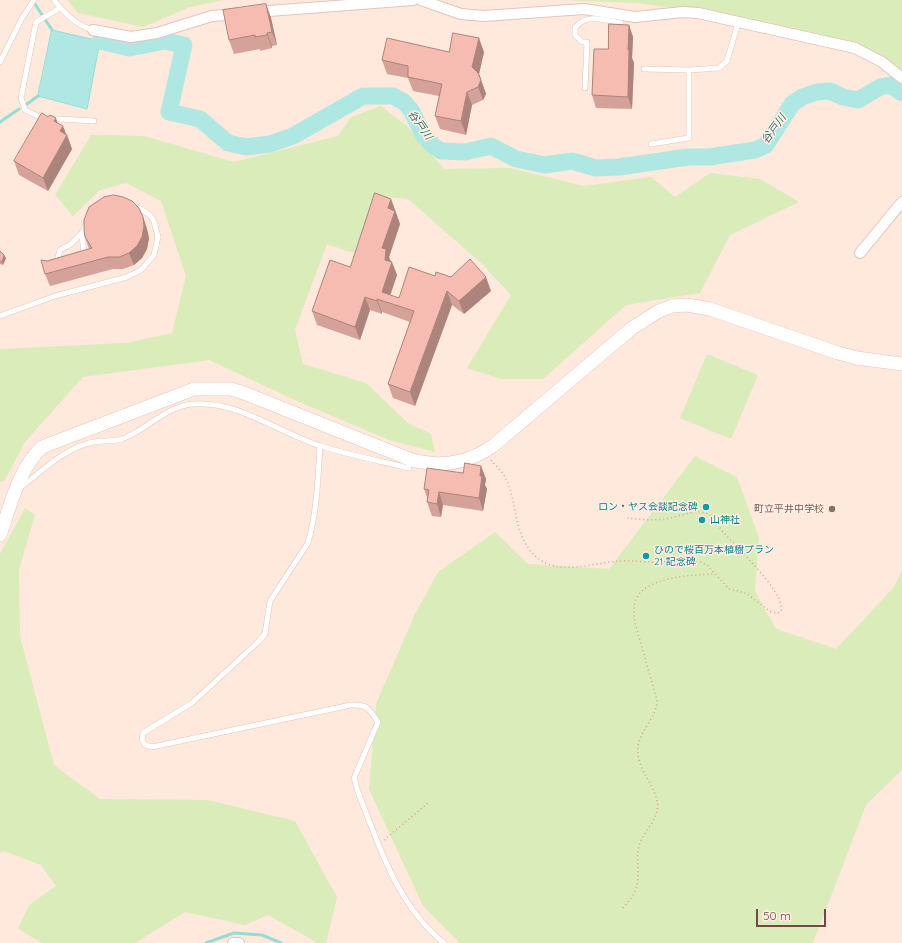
<!DOCTYPE html>
<meta charset="utf-8">
<style>
body{margin:0}
#map{position:relative;width:902px;height:943px;overflow:hidden;background:#fee9dc;font-family:Quicksand,sans-serif}
canvas{display:block}
.scale{position:absolute;left:756px;top:909px;width:70px;height:18px;box-sizing:border-box;border:2px solid #744943;border-top:0;padding-left:5px;font-size:12px;line-height:14px;white-space:nowrap;color:#744943;-webkit-text-stroke:3px #ffeee4;paint-order:stroke}
</style>
<div id="map">
<canvas width="902" height="943"></canvas>
<div class="scale">50 m</div>
</div>
<script>
const g = document.querySelector('canvas').getContext('2d');
g.lineJoin = 'round';
function paint(path, color) {
  g.fillStyle = color;
  g.fill(path, 'evenodd');
}
function strokePath(path, color, width, dash) {
  g.strokeStyle = color;
  g.lineWidth = width;
  g.lineCap = dash ? 'butt' : 'round';
  g.setLineDash(dash || []);
  g.stroke(path);
}
function write(font, color, halo, rows, align = 'center') {
  g.font = font + ' Quicksand,"Noto Sans JP",sans-serif';
  g.lineWidth = 3;
  g.setLineDash([]);
  g.textBaseline = 'middle';
  g.strokeStyle = halo;
  g.fillStyle = color;
  for (const [text, x, y, turn = 0] of rows) {
    g.save();
    g.translate(x, y);
    g.rotate((+turn || 0) * Math.PI / 180);
    g.textAlign = isNaN(turn) ? turn : align;
    if (halo) g.strokeText(text, 0, 0);
    g.fillText(text, 0, 0);
    g.restore();
  }
}
paint(new Path2D(`
 M67,0H224L190,7L143,27L78,13Z
 M559,0H902V70L870,49L718,14L637,3Z
 M381,106L407,126L444,169L509,168L584,186L651,177L675,197L710,173L760,179L799,202L730,235L700,293L626,305L543,379H501L467,368L511,295L482,264L408,199L375,196L354,253L327,244L295,330L303,364L366,383L408,423L431,434L435,452L389,440L297,401L209,360L83,377L25,442L5,480L0,482V349L126,343L172,333L186,276L161,201L126,183L100,190L73,216L55,195L91,135L144,136L234,162L338,136L351,117Z
 M707,354L758,375L731,439L680,418Z
 M695,456L737,477L759,538L755,591L776,629L836,649L894,587L902,570V770L866,805L813,943H460L423,906L369,789L376,704L415,614L438,572L495,532L528,564L609,569Z
 M25,508L35,515L19,569L20,636L54,765L100,799L208,800L295,821L337,897L326,943H318L268,915L245,925L185,912L135,943H42L18,929L29,905L56,886L41,865L4,851L0,853V554Z`), '#daecba');
const water = new Path2D(`
 M52,30L100,41L87,109L38,96Z`);
paint(water, '#afe8e3');
strokePath(water, '#95dbd6', 1);
strokePath(new Path2D(`
 M33,1L52,30
 M27,104L38,96
 M0,122L19,109
 M206,943L234,933L262,935L281,943`), '#95dbd6', 3);
strokePath(new Path2D(`
 M100,41L129,48L165,41L184,45L169,112L200,119L228,143L246,147L270,144L293,136L363,96H393L404,102L411,110L423,134L432,145L441,151L465,152L491,146L516,159L545,165L572,161L596,168L619,167L688,157H709L755,150L766,145L792,104L802,97L817,92L830,91L843,97L858,100L880,87L890,85L902,93`), '#afe8e3', 17);
const service = new Path2D(`
 M54,0C64,13 77,26 93,30
 M60,8L36,22L21,98L25,110L42,118L94,121
 M0,62L21,20L34,0
 M644,69L689,70
 M585,88L587,42H582L575,35V28C585,13 605,20 621,23
 M651,144L689,138V70L719,68L727,61L738,23
 M84,256L82,233L86,224
 M58,264L57,261L60,250L71,244L82,233
 M0,316L55,296L127,277L141,270L154,255L158,237L154,221L149,214L130,203
 M320,446C318,478 317,512 308,543L270,601L265,634L257,643L192,703L143,733L142,740L145,745L152,747L351,705C368,704 369,709 378,722L354,778L357,789C378,843 397,906 444,943
 M21,487C42,471 63,450 89,443C99,440 112,442 122,439C145,431 165,407 192,404C238,400 279,433 321,446C349,455 380,461 409,468`);
const minor = new Path2D(`
 M421,0L461,14L484,16L584,9L635,17L683,12L698,13L855,48L882,62L902,78
 M256,12L413,0
 M93,30L131,37L157,33L212,16L238,14
 M860,253L902,202
 M233,943H239`);
const tertiary = new Path2D(`
 M0,535C11,504 18,470 42,447L194,389H231L244,393L412,460C443,468 469,463 494,445L632,328L659,311L672,306L687,305L710,309L838,353L857,358L902,364`);
strokePath(service, '#e4c4bb', 6);
strokePath(minor, '#e4c4bb', 12);
strokePath(tertiary, '#e4c4bb', 14);
strokePath(new Path2D(`
 M491,460C496,466 503,472 506,479C516,500 514,523 525,543C548,582 586,563 621,561C631,560 641,562 651,562C668,562 684,560 700,562L707,565L729,589L746,593L771,612L778,613L781,611C786,593 736,547 724,533C718,527 715,516 706,513C693,509 677,518 664,519C652,521 639,519 627,518
 M384,840L428,803
 M623,908C627,903 633,897 635,891C642,876 634,858 640,843C645,829 661,818 657,801C653,782 636,768 638,747C640,729 657,718 657,700L635,623C634,616 633,609 635,602C642,577 692,575 713,574`), '#daa095', 1.5, [1, 3]);
strokePath(service, '#fff', 5);
strokePath(minor, '#fff', 10);
strokePath(tertiary, '#fff', 13);
paint(new Path2D(`
 M266,4L271,18L277,45L272,46V48L260,51V49L234,54L229,40Z
 M629,25L633,37L632,58L634,63L632,109L596,108L592,95L608,49Z
 M449,52H484L479,74L486,94L483,100L472,105L466,135L440,129L435,116L439,96L413,91L408,78L387,74L382,60Z
 M57,123L66,135H67L72,149L48,191L19,175L14,161Z
 M391,199L400,224L389,257L397,275L390,295L399,298L435,276L491,291L464,314L452,305L415,406L393,398L388,384L410,322L382,312V314L370,310L360,340L317,325L312,311L350,267Z
 M143,217L147,229L149,238L147,249L142,258L134,265L123,269H113L50,286L45,274L47,261L89,249L85,237Z
 M0,251L4,255L6,258L3,265L0,264Z
 M481,466L486,479L485,485L487,489L483,511L443,505L441,517L432,516L427,502L428,500L424,489Z`), '#d4a298');
paint(new Path2D(`
 M266,4L271,18L277,45L272,32Z
 M629,25L633,37L632,58L634,63L632,109L628,97V50Z
 M267,33L272,46V48L267,35Z
 M479,38L484,52L479,74L486,94L483,100L478,87L472,67Z
 M467,92L472,105L466,135L461,121Z
 M56,118L60,130L63,126L67,136V135L72,149L48,191L43,178L54,121Z
 M391,199L400,224L389,257L391,262H392L397,275L388,302L382,292L385,260L382,248L388,208Z
 M143,217L147,229L149,238L147,249L142,258L134,265L129,253Z
 M4,255L6,258L3,265L2,262Z
 M486,277L491,291L464,314L459,301Z
 M447,291L452,305L415,406L410,392Z
 M365,297L370,310L360,340L355,327Z
 M377,299L382,312V314L377,301Z
 M481,466L486,479L485,485L487,489L483,511L479,498L480,476Z
 M439,492L443,505L441,517L437,504Z`), '#ac847c');
const building = new Path2D(`
 M266,4L272,32L267,33V35L255,37V35L229,40L223,10Z
 M609,24L629,25L628,50H629L628,97L592,95L594,49H608Z
 M453,33L479,38L472,67L478,73L481,80L478,87L467,92L461,121L435,116L442,84L408,77V66L382,60L387,38L449,52Z
 M42,113L48,117L50,115L56,118L54,121L63,126L60,131L67,135L43,178L14,161Z
 M375,193L391,199L388,208L395,211L382,248L386,249L385,260L392,262L382,292L399,298L409,267L435,276L436,272L451,277L470,259L486,277L459,301L447,291L410,392L388,384L414,311L377,299V301L365,297L355,327L312,311L330,260L350,267Z
 M114,195L123,197L132,201L139,208L143,217L144,226L142,237L137,246L129,253L119,257H108L45,274L41,260L47,261L92,248L85,237L84,230V220L89,207L104,197Z
 M0,251L4,255L2,262L0,261Z
 M465,463L481,466L480,476H482L479,498L439,492L437,504L427,502L429,490L424,489L427,468L463,473Z`);
paint(building, '#f6bcb1');
strokePath(building, '#ac847c', 1);
for (const [x, y, r, color] of [
 [706,507,4,"#0f9aa8"],
 [832,509,4,"#8d6e63"],
 [702,520,4,"#0f9aa8"],
 [646,556,4,"#0f9aa8"]
]) {
  const dot = new Path2D();
  dot.arc(x, y, r, 0, 2 * Math.PI);
  g.fillStyle = color;
  g.fill(dot);
  strokePath(dot, '#ffeee4', 1.5);
}
write('10px', '#0d838f', '#ffeee4', [
 ["ロン・ヤス会談記念碑",698,507,"right"],
 ["山神社",710,520],
 ["ひので桜百万本植樹プラン",654,550],
 ["21 記念碑",654,562]
], 'left');
write('10px', '#785e54', '#ffeee4', [
 ["町立平井中学校",824,509]
], 'right');
write('italic 11px', '#347571', '#ffeee4', [
 ["谷戸川",420,125,55],
 ["谷戸川",774,129,-54]
]);
</script>
